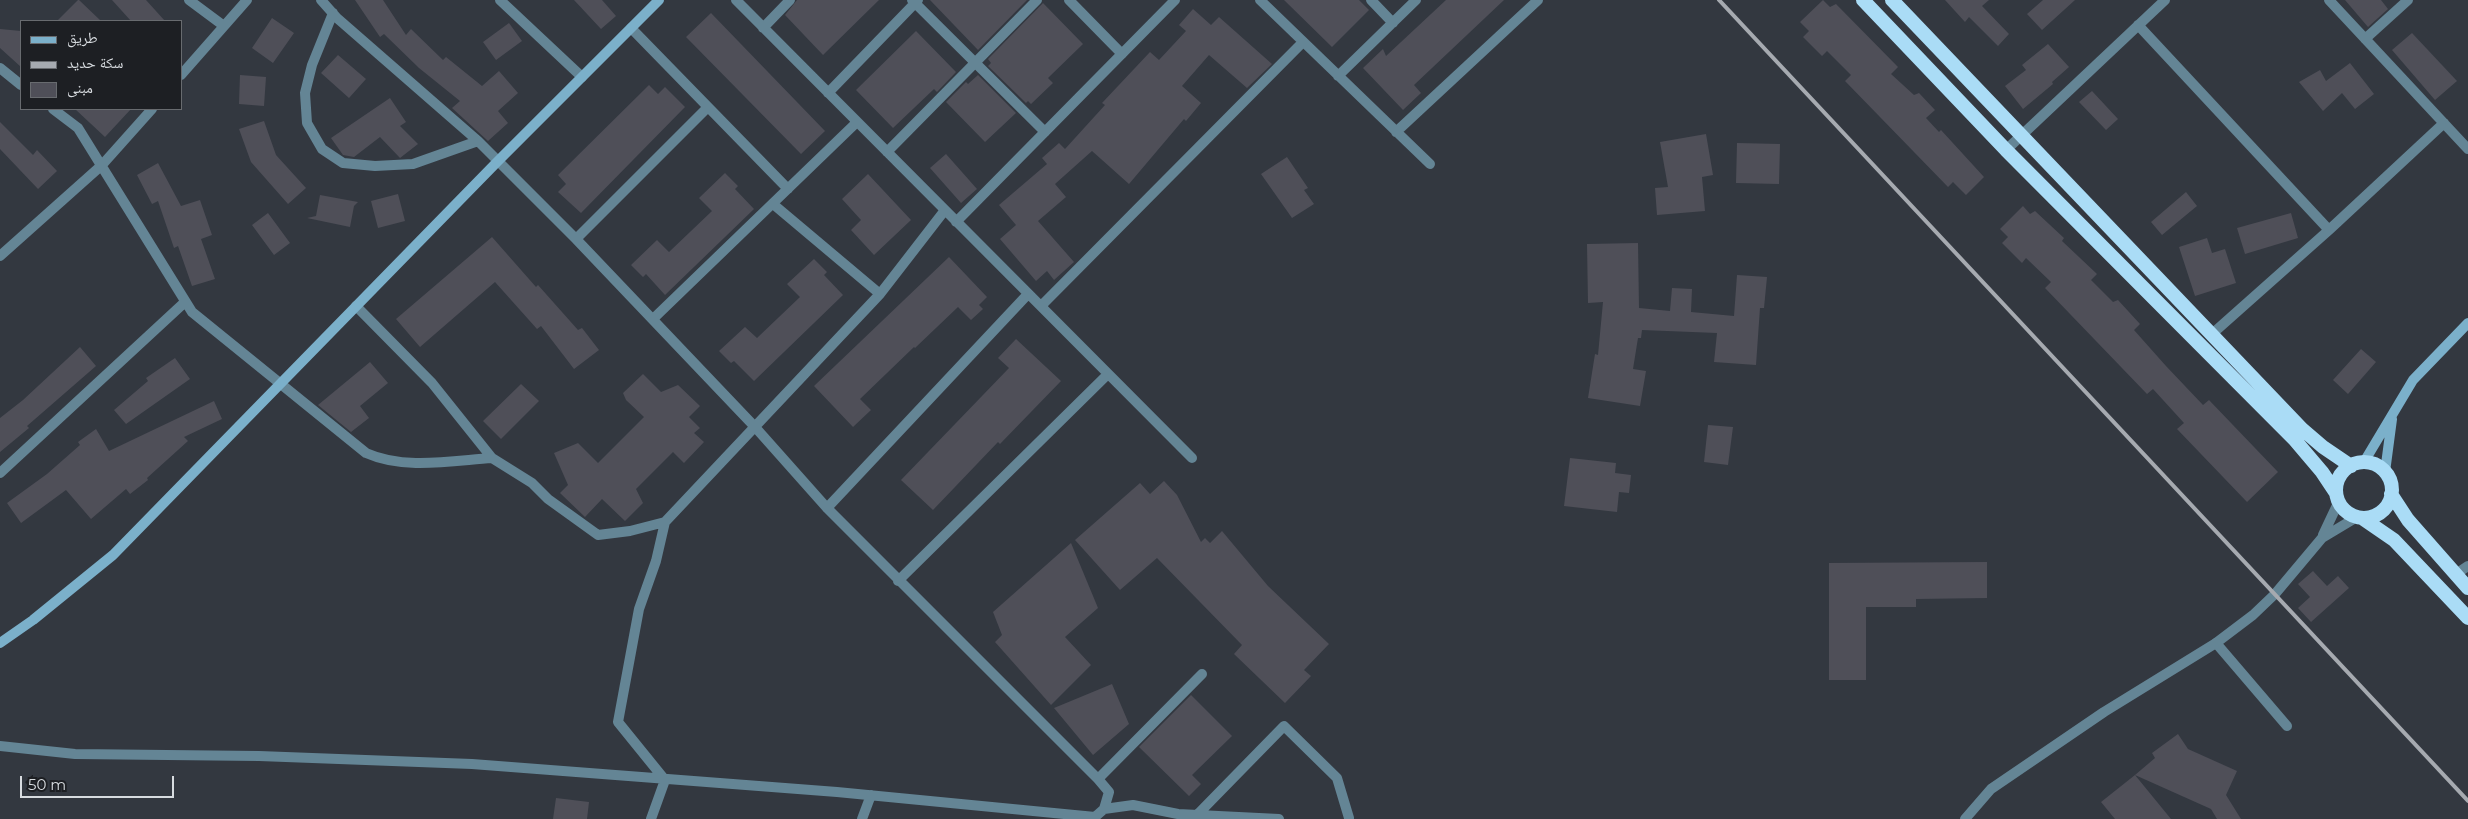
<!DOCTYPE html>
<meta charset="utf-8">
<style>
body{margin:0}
#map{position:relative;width:2468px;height:819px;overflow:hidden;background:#333840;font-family:Montserrat,"Noto Naskh Arabic",sans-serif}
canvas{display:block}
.legend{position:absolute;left:20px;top:20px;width:162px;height:90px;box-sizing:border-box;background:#1d1f23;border:1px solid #686b6f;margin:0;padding:6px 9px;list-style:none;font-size:15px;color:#d8dce0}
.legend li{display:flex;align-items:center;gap:10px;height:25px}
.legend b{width:25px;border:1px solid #686b6f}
.scale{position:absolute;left:20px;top:776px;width:154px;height:22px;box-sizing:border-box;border:2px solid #d8dce0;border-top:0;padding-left:6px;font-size:15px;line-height:18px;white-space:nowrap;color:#d8dce0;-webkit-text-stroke:4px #1d1f23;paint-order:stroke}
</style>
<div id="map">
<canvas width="2468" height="819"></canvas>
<ul class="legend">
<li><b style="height:6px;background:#7bb0ca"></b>طريق</li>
<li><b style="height:6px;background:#a6aab0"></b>سكة حديد</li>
<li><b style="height:14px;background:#4f4f58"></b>مبنى</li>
</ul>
<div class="scale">50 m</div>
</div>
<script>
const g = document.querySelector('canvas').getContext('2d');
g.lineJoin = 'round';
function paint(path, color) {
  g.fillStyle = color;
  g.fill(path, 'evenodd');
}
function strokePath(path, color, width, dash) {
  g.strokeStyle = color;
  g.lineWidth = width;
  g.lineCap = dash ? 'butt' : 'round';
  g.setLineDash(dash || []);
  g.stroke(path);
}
paint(new Path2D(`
 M78,0H79L101,21H57Z
 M112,0H146L165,21H131Z
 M355,0H383L406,35L411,29L443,60L446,57L482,86L499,71L518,93L498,111L508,123L488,141L452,108L460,101L419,68L384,34L380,37Z
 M574,0H602L616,16L601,29Z
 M797,0H879L823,55L785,15Z
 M930,0H1027L978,50Z
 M1284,0H1359L1369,10L1332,47Z
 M1446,0H1504L1414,85L1421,93L1403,110L1363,68L1383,49L1386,56Z
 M1823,0L1830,7L1836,4L1898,67L1891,74L1914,95L1919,93L1935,110L1926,118L1939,132L1941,130L1984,177L1966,195L1953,182L1948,187L1845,81L1851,75L1827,51L1822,56L1803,37L1809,31L1800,22Z
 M1945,0H1989L1982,6L2009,34L1998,46L1969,17L1965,22Z
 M2043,0H2075L2042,30L2027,14Z
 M2345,0H2381L2388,9L2368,27Z
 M1043,3L1083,44L1048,78L1053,83L1031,104L1028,101L1026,103L988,66L991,63L988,59Z
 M1193,9L1211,25L1219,17L1272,64L1247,88L1209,55L1182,86L1201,103L1186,121L1184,119L1129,184L1092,151L1055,184L1066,197L1038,221L1074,262L1054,280L1047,271L1036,281L1000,239L1016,225L999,205L1047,164L1042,158L1059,143L1065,149L1105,105L1102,103L1150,52L1159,60L1186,31L1179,25Z
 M711,13L825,131L801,154L686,37Z
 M272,18L294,33L273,63L252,48Z
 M509,23L522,41L496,60L483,42Z
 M0,29L21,31V67L0,48Z
 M916,31L956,72L937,92L934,89L893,128L856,90Z
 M2412,33L2457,81L2435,100L2392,50Z
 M2048,44L2069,67L2052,82L2053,84L2023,109L2005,86L2026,70L2022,65Z
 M338,55L366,79L349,98L321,73Z
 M2350,63L2374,94L2355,109L2342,93L2323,111L2299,82L2320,70L2326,81Z
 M240,75L266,77L264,106L239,104Z
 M978,75L1016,113L985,142L946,102L966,82L968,84Z
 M649,85L658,94L665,87L685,107L581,213L558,192L566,184L558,175Z
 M2092,91L2118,119L2106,130L2079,102Z
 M390,98L406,122L400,126L418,144L400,158L380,137L354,157L343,155L331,138Z
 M75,109H131L105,137Z
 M264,121L276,155L306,188L288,204L251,162L239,129Z
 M0,122L33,155L37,150L57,171L38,189L0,149Z
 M1706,134L1713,175L1702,177L1705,211L1657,215L1655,188L1668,187L1660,142Z
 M1737,143L1780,144L1779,184L1736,183Z
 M946,154L977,189L961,203L930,168Z
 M1287,157L1308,188L1304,190L1314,204L1292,218L1261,174Z
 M158,163L181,206L200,200L212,235L201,239L215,279L192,286L178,246L174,248L158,201L152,204L137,175Z
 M725,173L738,186L735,189L754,209L665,295L646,274L643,277L631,265L657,240L669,252L712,211L699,198Z
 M868,174L911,220L874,255L851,230L861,220L842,199Z
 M2186,192L2197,206L2162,235L2151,222Z
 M398,194L405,221L378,228L371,201Z
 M320,195L358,202L354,206L350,227L307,218L316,216Z
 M2023,206L2030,214L2035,211L2064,238L2062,241L2097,274L2091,280L2113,302L2118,300L2140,324L2134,330L2166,366L2203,405L2209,400L2278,472L2247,502L2177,429L2184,423L2153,389L2147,394L2045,288L2051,282L2026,258L2022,263L2002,243L2008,237L2000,229Z
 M268,213L290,243L274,255L252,225Z
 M2291,213L2298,238L2245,254L2237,228Z
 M492,237L536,287L538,285L578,330L582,328L599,350L574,369L541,326L537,329L495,282L420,347L396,319Z
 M2207,238L2212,253L2225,249L2236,283L2195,296L2179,247Z
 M1638,243L1639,308L1670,311L1672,288L1692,289L1691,312L1734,316L1737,275L1767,277L1764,308H1760L1756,365L1714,362L1717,333L1642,330L1641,338H1638L1633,369L1646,371L1640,406L1588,398L1595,354L1598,355L1603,302L1588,303L1587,244Z
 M949,257L987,297L979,305L983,309L971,320L958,307L915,348L914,347L860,399L871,410L853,427L814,386Z
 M814,259L827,272L824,275L843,295L754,381L734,361L731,363L719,351L745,327L757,338L800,297L787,284Z
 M1016,339L1061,381L1000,444L998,442L933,510L901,480L1009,368L998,358Z
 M80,347L96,366L27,426L29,428L0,452V418L23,400Z
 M2361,349L2376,362L2348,394L2333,380Z
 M175,358L190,379L126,424L114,410L148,381L146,378Z
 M370,362L388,383L360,406L369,418L351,432L318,405Z
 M643,374L661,392L678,385L700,406L689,417L700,428L694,433L704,442L684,463L673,452L636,489L643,503L625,521L602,499L585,517L560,493L568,485L554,453L578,443L598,463L644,417L626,400L623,393Z
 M521,384L539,401L501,439L483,421Z
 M214,401L222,419L184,437L188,441L147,478L148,480L130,494L126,489L91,519L66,490L21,523L7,503L47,474L80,445L78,442L96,429L109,451Z
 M1708,425L1733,427L1728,465L1704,462Z
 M1570,458L1616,463L1615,473L1631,475L1629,493L1619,492L1617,512L1564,506Z
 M1164,481L1177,495L1201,542L1205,538L1210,543L1222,531L1268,586L1329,644L1304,670L1311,676L1285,703L1234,654L1242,645L1157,558L1120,590L1075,540L1140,483L1150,494Z
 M1071,543L1098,608L1065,637L1091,665L1051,705L995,642L1002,635L993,612Z
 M1987,562V598L1916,599V607H1866V680H1829V563Z
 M2313,571L2327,586L2338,576L2349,588L2311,622L2298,608L2310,597L2298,584Z
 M1112,684L1129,724L1093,755L1054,708Z
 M1191,695L1232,736L1192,775L1201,784L1189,796L1139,747Z
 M2178,734L2188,749L2237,771L2226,795L2241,819H2217L2211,809L2135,775L2155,758L2152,753Z
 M2135,775L2171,819H2115L2101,802Z
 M556,798L589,802L587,819H553Z`), '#4f4f58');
strokePath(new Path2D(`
 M189,0L224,26
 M500,0L582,77
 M736,0L1192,458
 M912,0L1045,132
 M1069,0L1122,54
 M1260,0L1430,164
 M1371,0L1393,23
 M2329,0L2468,149
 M333,13L312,65L305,93L307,123L322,149L343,163L375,166L413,164L478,141
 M2138,25L2329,230
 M631,28L788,189
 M763,28L790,0
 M2365,39L2408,0
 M0,68L21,85
 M181,75L247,0
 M1338,76L1416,0
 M828,93L918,0
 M53,109L78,128L192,312L366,453C404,470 450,461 492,458
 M1396,132L1538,0
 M2006,150L2165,0
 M887,152L1037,0
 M773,204L880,294
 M956,222L1175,0
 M576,239L708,107
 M0,256L102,165L152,109
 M356,306L432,383L492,458L532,483L548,499L598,535L630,531L665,522L656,561L639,609L618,722L665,780L651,819
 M1041,306L1303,42
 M654,318L857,122
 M2212,334L2329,230L2444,123
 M0,473L185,302
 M827,508L1028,294
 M665,522L880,294L945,210
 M2456,574L2468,566
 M898,581L1108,374
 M2216,643L2287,726
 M0,746L75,754L259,756L472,764L837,792L1095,817L1104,809L1109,792L1098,779L827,508L755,427L576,239L478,141L337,18L321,0
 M1098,779L1202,674
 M1104,809L1133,805L1178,814L1279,819
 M1196,816L1284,726L1337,778L1349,818
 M862,819L871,795`), '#648595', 10);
strokePath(new Path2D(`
 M2323,535L2339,501
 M1965,819L1991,789L2104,712L2216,643L2253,615L2275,594L2322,538L2357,517`), '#648595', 10);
strokePath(new Path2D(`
 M2364,462L2413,380L2468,323
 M2385,472L2392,419
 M0,643L33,620L113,555L498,161L659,0`), '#7bb0ca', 10);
strokePath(new Path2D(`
 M1863,0L2006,150L2294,439L2322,472L2336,493
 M1892,0L2302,429L2323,447L2351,466
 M2336 490a28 28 0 1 1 56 0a28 28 0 1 1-56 0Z
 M2391,494L2408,520L2468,588
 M2362,518L2394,540L2468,618`), '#aadcf6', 14);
strokePath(new Path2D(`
 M1719,0L2468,801`), '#a6aab0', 4);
</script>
